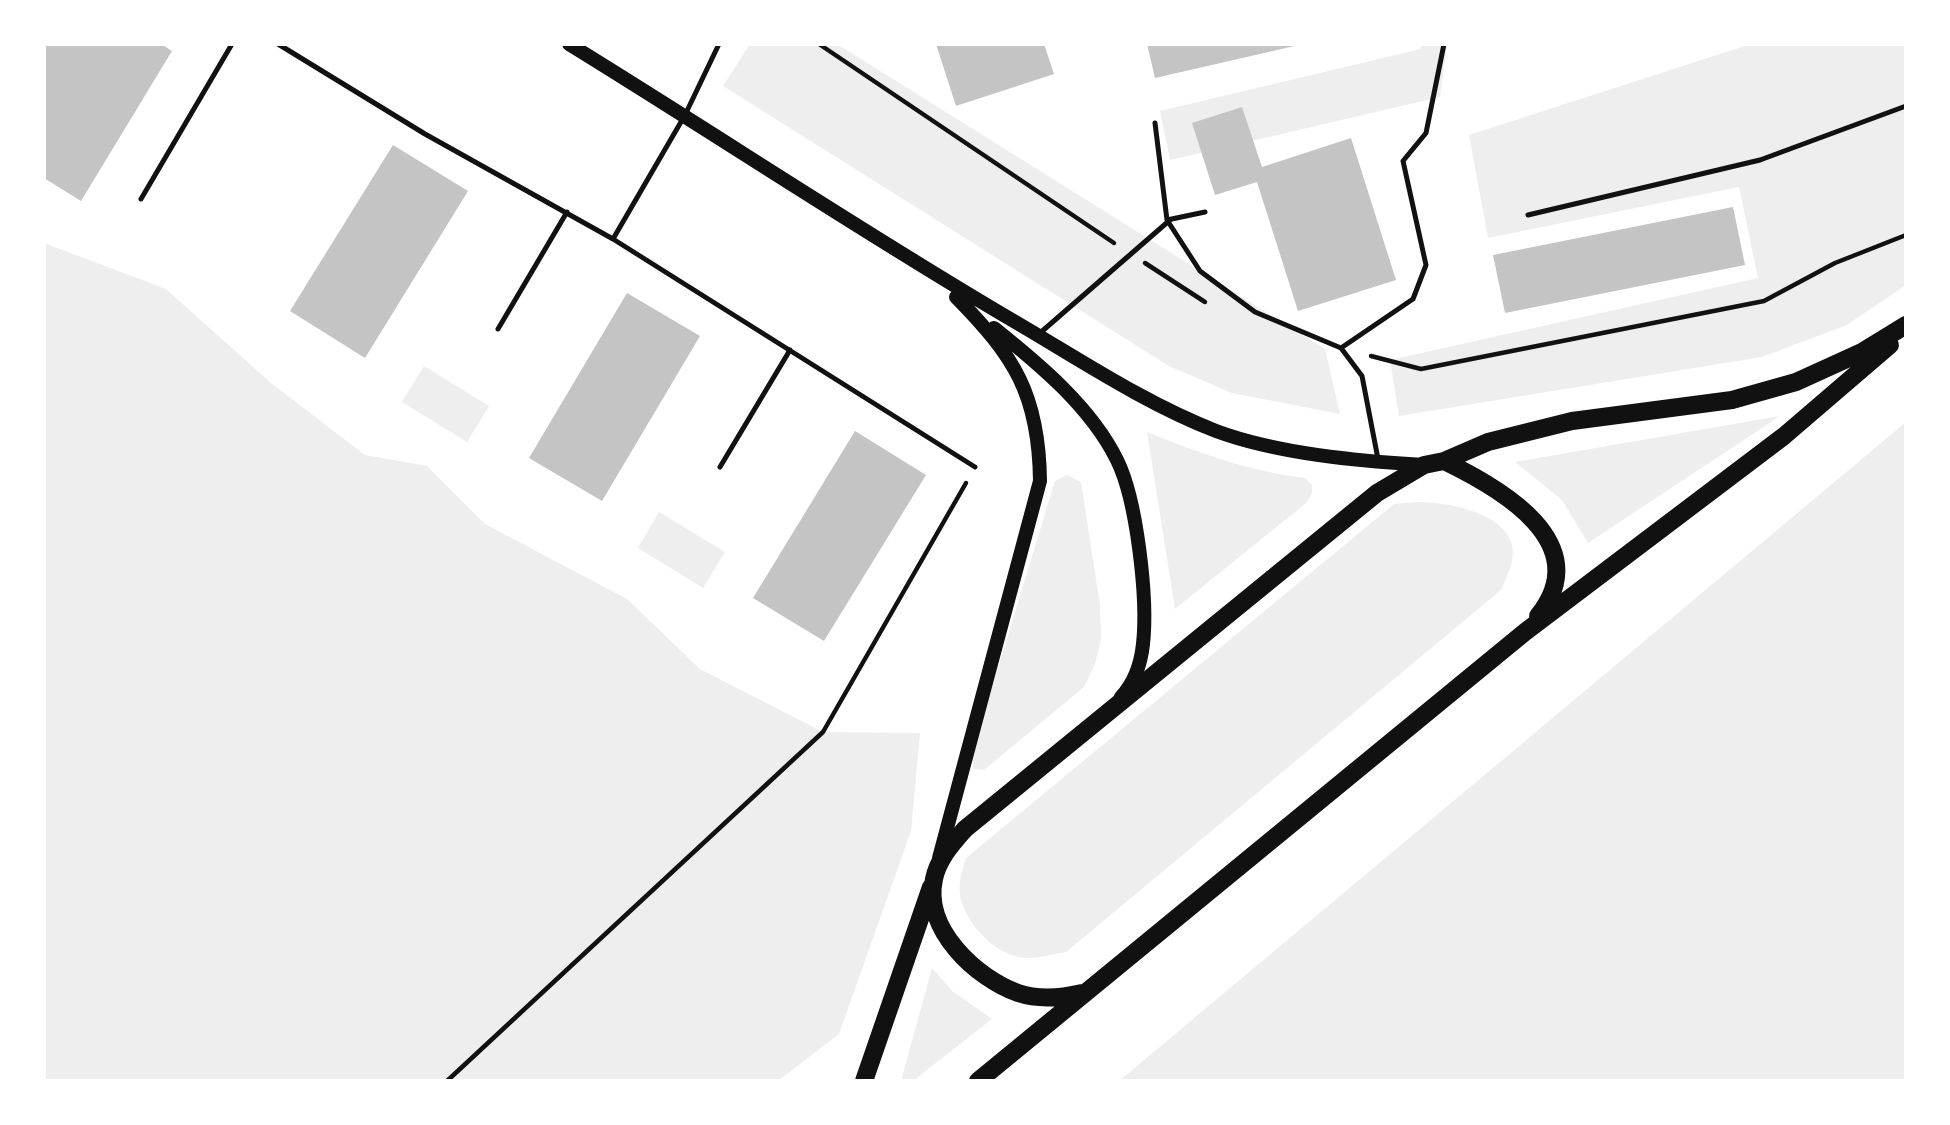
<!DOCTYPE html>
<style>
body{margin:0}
#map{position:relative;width:1950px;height:1125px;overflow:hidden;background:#fff;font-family:Commissioner,sans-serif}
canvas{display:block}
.frame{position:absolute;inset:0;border:46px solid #fff;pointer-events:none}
</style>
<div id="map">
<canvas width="1950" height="1125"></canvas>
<div class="frame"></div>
</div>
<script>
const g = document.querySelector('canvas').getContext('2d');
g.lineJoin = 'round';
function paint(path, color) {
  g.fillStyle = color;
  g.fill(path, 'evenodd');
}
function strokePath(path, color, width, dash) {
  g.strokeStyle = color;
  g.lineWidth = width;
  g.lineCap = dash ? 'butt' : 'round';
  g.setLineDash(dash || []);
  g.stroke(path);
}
paint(new Path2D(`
 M750,44H837L1325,349L1340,414L1232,393L1169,366L723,86Z
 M1420,44H1447L1440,97L1170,160L1160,111L1421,49Z
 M1751,44H1906V285L1847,325L1762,357L1399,416L1390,360L1758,278L1739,187L1488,238L1469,135Z
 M44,243L166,289L271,383L365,455L427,466L485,524L627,599L700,669L823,732L920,733L911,831L839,1034L778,1081H44Z
 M424,366L489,406L467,442L402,402Z
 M1780,416L1588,543L1562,500L1515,462Z
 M1906,422V1081H1119Z
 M1147,432C1199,453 1249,471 1305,478L1312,485V494L1306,503L1175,609Z
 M1067,475L1081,482L1100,605L1101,639L1095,664L1084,687L984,770L974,769L971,757L1055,481Z
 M1420,502C1449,503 1499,511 1511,542C1517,558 1507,576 1501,590L1066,952C1054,954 1040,958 1028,958C1000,958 973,931 963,906C956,890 961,873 966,858L1394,504Z
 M659,512L725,552L703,588L638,548Z
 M932,968L952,991L992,1019L913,1081H901Z`), '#eee');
paint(new Path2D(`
 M44,44H161L172,51L81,201L44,178Z
 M936,44H1044L1054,74L956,106Z
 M1147,44H1299V45L1155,78Z
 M1242,107L1262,167L1351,138L1396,280L1298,311L1257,182L1215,195L1192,123Z
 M393,145L468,191L365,358L290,311Z
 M1733,207L1745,265L1505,313L1493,255Z
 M627,293L700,336L602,501L529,458Z
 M855,431L926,475L824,641L753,598Z`), '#c4c4c4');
strokePath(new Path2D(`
 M819,44L1114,243
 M1145,263L1205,302
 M1371,356L1421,369L1764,301L1835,263L1906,235
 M447,1081L823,732L966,483`), '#111', 4.5);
strokePath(new Path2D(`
 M278,44L425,134L613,239L975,467
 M1155,123L1167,220
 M141,199L232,44
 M1205,212L1167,220L1200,271L1255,312L1341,348L1362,376L1378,459
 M1528,215L1760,160L1906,106
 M613,239L685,115L719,44
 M498,329L567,212
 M1040,333L1170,220
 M1341,348L1413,299L1426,265L1403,161L1426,133L1444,44
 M720,467L790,350`), '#111', 5);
strokePath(new Path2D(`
 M569,44C717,135 862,232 1012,320C1079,359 1144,403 1216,431C1278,454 1359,461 1424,465
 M994,328C1039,364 1091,407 1117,460C1137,500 1148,599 1143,644C1141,663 1134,683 1121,697
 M939,858L1040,481C1039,395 1015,357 956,297`), '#111', 14);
strokePath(new Path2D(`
 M1444,461C1500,488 1597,543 1538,616
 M1082,993C1061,998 1039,1000 1018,993C976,978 923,929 934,879C938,859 952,844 965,829L1377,493L1424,465L1444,461L1488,442L1572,421L1732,400L1796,382L1862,352L1906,325
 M864,1081L931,887
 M978,1081L1525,632L1784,436L1890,345`), '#111', 18);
</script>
